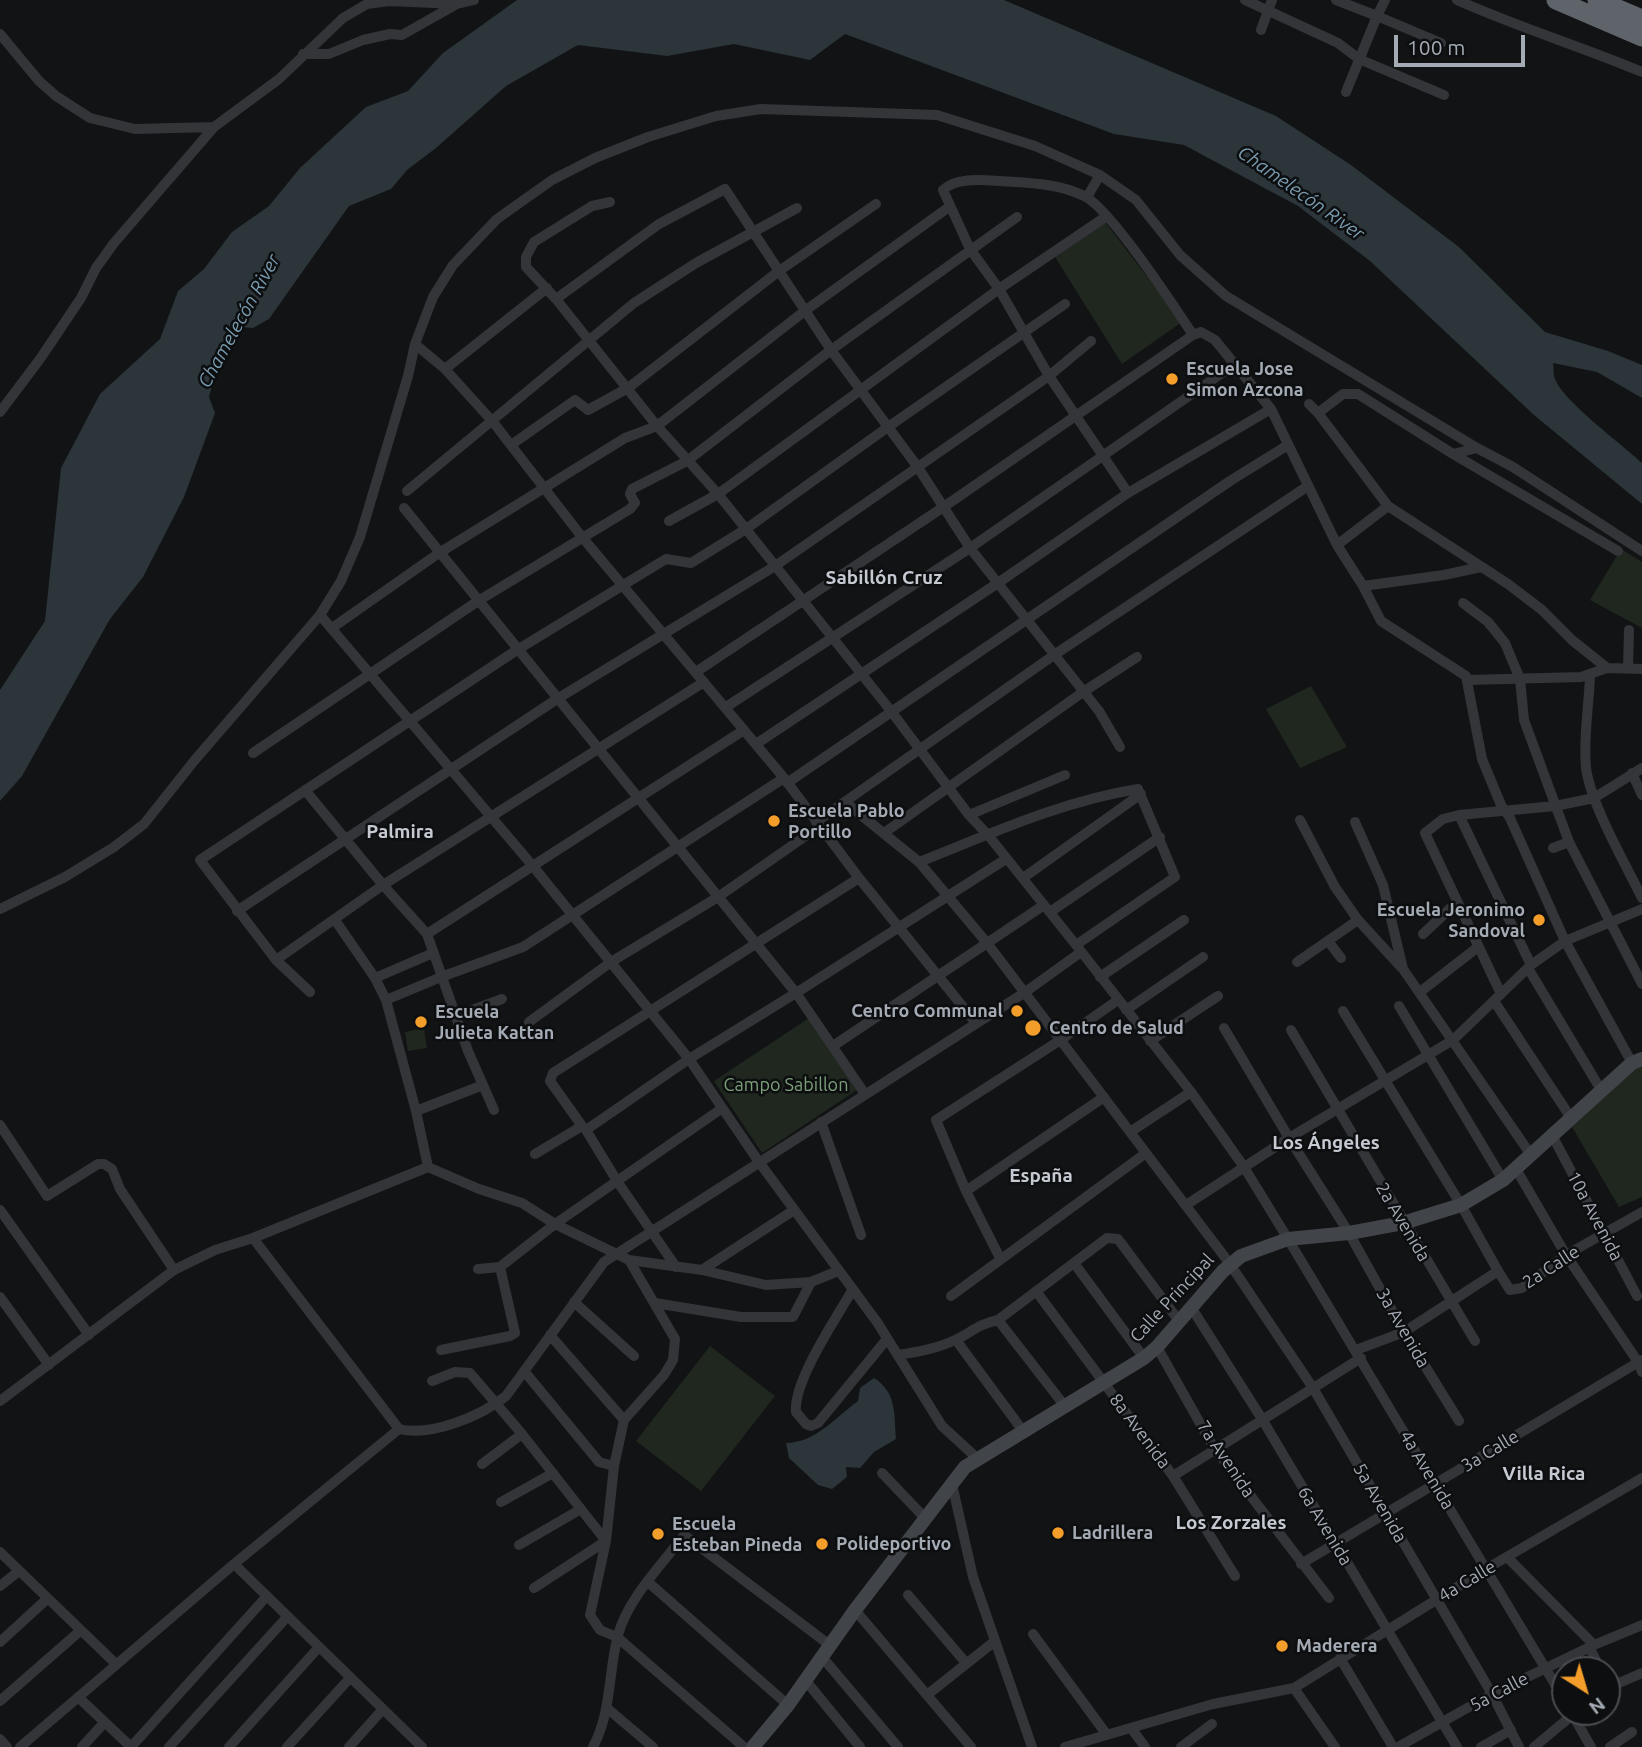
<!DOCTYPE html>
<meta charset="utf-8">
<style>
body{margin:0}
#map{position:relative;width:1642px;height:1747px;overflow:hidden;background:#121314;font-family:Ubuntu,sans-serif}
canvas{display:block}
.north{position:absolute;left:1551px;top:1656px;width:70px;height:70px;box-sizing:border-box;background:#0d0e0f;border:2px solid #494d51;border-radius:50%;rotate:143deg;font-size:19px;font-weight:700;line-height:28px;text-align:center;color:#a4abb5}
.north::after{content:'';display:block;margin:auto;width:24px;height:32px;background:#f39d2b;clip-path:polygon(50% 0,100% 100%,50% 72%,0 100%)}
.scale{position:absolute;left:1394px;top:35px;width:131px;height:32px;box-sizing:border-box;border:4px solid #a4abb5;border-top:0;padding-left:9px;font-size:21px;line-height:24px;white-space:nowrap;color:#a4abb5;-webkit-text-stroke:5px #0d0e0f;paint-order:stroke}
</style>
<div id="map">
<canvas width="1642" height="1747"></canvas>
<div class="north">N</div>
<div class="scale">100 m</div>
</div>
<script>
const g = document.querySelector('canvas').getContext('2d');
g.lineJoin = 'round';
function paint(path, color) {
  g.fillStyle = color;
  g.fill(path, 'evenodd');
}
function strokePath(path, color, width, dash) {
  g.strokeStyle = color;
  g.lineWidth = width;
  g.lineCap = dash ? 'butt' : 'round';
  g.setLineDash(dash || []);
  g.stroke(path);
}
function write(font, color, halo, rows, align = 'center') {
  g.font = font + ' Ubuntu,sans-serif';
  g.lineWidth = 5;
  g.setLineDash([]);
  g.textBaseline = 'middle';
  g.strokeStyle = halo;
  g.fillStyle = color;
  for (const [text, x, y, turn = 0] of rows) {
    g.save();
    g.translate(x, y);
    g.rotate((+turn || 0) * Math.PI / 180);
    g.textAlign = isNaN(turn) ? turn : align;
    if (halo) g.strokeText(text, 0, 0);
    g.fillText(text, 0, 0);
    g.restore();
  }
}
paint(new Path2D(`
 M1105,222L1182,322L1122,364L1055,257Z
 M1621,549L1642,562V628L1590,600Z
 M1311,686L1347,747L1300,768L1266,709Z
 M809,1018L857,1090L762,1153L714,1081Z
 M424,1028L427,1048L408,1051L405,1032Z
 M1642,1066V1197L1619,1207L1572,1127L1635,1069Z
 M710,1346L775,1396L701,1491L636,1441Z`), '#1f271f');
paint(new Path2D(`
 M517,0H1004L1276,116L1351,165L1459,247L1545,332L1608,351L1642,365V398L1597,372L1553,363C1554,368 1553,375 1555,379C1564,402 1622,444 1642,463V504L1534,415L1370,261L1298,206L1184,145L1114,134L845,34L810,60L734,44L667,56L578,45L506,86L436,148L407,170L391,189L349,206L269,319L253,328L241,327L215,375L209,397L215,413L184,497L143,577L110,619L22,776L0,801V690L45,621L61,468L100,394L160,339L178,291L204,269L232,232L269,206L300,168L366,107L408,91L443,53Z
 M874,1378C897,1393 894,1413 896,1439L874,1452L860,1468L846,1467L847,1477L832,1489L818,1485L789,1458L786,1443C815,1443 836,1417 858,1401L860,1388Z`), '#2b353a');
strokePath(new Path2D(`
 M1245,0L1338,43L1359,59L1444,95
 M1336,0L1377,16L1385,0
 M1457,0C1517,27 1580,46 1642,72
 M1261,30L1272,0
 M0,34L39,81L56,96L90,118L135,129L214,127L279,79L343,18L367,4L389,1L457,4L474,0
 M303,54H329L363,40L390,34L402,35L457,4
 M1346,92L1377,16L1441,43
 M1087,197L1100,175L1136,200L1180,255L1226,296L1477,448
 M610,202L592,206L534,242L526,257V267L556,299L657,426L718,494L891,711L969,815L988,835L1076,945L1191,1092L1244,1167L1288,1239L1565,1701
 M556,299L659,224L725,189L831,350L917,466L970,548L1099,711L1120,747
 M415,344L445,369L493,422L582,537L784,778L859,878L976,1023
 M445,369L547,288
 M1309,404L1318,413L1388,506L1508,584L1542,610L1572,640L1607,668
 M0,412L40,359L81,298L96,268L114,243L214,127
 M1318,413L1343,394H1358L1453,454L1618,551
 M511,445L575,400L588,410L628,388L779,271L876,204
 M1453,454L1477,448L1513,467L1642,551
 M407,491L634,303L696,263L797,208
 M1128,493L1049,376L999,289L970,249L943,190C956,177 983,180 1000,181C1028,183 1058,183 1084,196C1110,208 1174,306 1193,335
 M404,508L796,993L865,1094
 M669,521L718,494L999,289L1107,216
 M1337,545L1388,506
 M1363,586L1444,575L1481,567
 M1463,603L1488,622L1505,643L1520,679L1524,720L1569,842L1642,984
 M320,615L532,865L689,1059L759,1162L877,1322L942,1426L978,1459
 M332,628L439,553L625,438L657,426L806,310L949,207
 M1628,668L1629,630
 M696,672L945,506L1193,335L1201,332L1215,340L1271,409L1337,545L1363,586L1381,621L1466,676L1482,759L1501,805L1510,818L1565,941L1632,1063
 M1590,676C1589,706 1583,738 1586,768C1591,805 1625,863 1642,898
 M1468,680L1581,677L1607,668L1642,669
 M726,707L970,548L1235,364
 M756,744L998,583L1128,493L1271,409
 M253,753L478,601L630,509L635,503L630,494L632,489L687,461L831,350L1017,217
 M1632,773L1642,795
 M787,783L1230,481L1288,445
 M305,790L383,885L427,934L468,1051L494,1110
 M845,802L919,862L987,943L1230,1264L1313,1388L1492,1694L1519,1747
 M969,815L1065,775
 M1459,815L1531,965
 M1300,820L1335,887L1358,920L1401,967
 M816,822L1054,655L1308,486
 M1355,822L1383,885L1403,969L1531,1155
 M884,833L1083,692L1137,657
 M1553,848L1569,842
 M919,862C990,834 1062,801 1138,789L1175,877L1076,945
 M1023,878L1141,794
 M0,909L65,877L114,847L144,824L194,761L320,615L341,581L360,537L408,376L415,344L433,297L453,265L497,219L552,180L595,158L648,137L716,116L761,109L937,115L1035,146L1100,175
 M237,911L557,699L775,566L1049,376L1091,341
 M1050,912L1160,837
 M335,920L375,978L386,1000L416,1111L428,1167
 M427,934L744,730
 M1423,934L1457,902
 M1328,941L1341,958
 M276,960L383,885L704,682
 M1297,962L1358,920
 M1528,968L1601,1090
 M1100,977L1184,920
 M375,978L433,953
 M310,992L276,960L200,860L517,650L661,562L666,559L691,563L746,529L888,427L1065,304
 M1420,992L1478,947
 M1501,994L1425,833L1443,819L1459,815L1555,806L1594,798L1642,768
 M386,1000L441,977L523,947L784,778
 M1494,1001L1571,1118
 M1399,1006L1503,1180
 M1126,1010L1203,957
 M1343,1011L1461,1205L1498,1271
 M456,1016L502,999
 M529,1022L611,962L718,897L820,826
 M1224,1028L1289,1138L1349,1233L1404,1332L1459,1421
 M1291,1030L1475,1341
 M1150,1041L1218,996
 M833,1046L1044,905
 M416,1111L483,1085
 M821,1122L861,1235
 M0,1125L47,1196L98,1164H104L112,1169L120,1189L174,1270
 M582,1126L550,1081L553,1073L859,878
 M586,1130L617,1181L676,1267
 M1130,1132L1191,1092
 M1552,1135L1637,1296
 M535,1154L582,1126L586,1130L689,1059L796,993L1006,859
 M1516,1169L1566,1255L1638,1362L1642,1372
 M966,1191L1104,1097
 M1186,1205L1289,1138L1453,1040L1531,965L1565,941L1642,909
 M0,1210L89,1335
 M253,1238L399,1429C431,1437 481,1416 506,1396L604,1262L1024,993L1081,952
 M1000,1258L966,1191L936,1120L1062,1039L1118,1000
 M629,1260L702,1270L766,1285L811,1282
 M1074,1263L1144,1358
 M478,1269L500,1267L555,1224L721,1109
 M702,1270L794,1210
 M853,1289C837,1317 793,1381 796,1412L806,1424L811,1426L818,1423L887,1339
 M1036,1291L1173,1476L1235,1576
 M951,1296L1146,1153
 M0,1297L49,1365
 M574,1302L634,1356
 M655,1303L741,1317H793L811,1282L838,1271
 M1191,1307L1262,1419L1457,1747
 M998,1320L1064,1405
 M550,1335L624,1420
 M956,1340L1023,1431
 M1157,1347L1214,1448L1329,1598
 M441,1350L510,1336L515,1333L500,1267
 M1356,1350L1404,1332L1498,1271L1510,1290L1522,1288L1566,1255L1642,1212
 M898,1355C917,1352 935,1349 953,1341C972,1333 975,1325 998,1320L1107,1238L1118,1239L1179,1321
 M524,1371L599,1462L614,1466
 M432,1381L455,1372L470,1373L522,1434L606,1541L534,1588
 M0,1401L174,1270L215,1250L253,1238L428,1167L479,1189L522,1203L555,1224L629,1260L675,1339L673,1360L664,1375L624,1420L614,1466L606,1541L590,1615L600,1630L617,1637L744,1747
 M482,1464L522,1434
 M882,1473L924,1517
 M1173,1476L1361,1358
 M952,1484L973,1577L1032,1747
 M501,1502L553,1473
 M519,1545L581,1509
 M0,1552L116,1664
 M1507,1557L1594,1645
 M234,1564L422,1747
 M1301,1564L1642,1360
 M648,1582L788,1705
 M0,1586L19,1571
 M908,1595L966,1663
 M855,1610L971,1747
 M1033,1634L1107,1735
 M0,1642L47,1599
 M1589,1647L1601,1670
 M823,1658L898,1747
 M1340,1658L1393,1747
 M806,1681L860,1747
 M1294,1688L1335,1747
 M1607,1688L1642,1673
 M927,1695L995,1641
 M78,1697L131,1747
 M0,1701L80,1631
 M608,1709L653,1747
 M1571,1712L1591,1747
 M1131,1728L1145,1747
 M0,1739L7,1747
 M20,1747L234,1564L399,1429
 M82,1747L104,1723
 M131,1747L267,1596
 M169,1747L287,1617
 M229,1747L319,1647
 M287,1747L350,1678
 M349,1747L383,1709
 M593,1747C612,1711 608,1673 618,1635C628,1598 661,1566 684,1535L831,1646
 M1065,1747L1213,1704L1294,1688L1486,1569L1642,1478
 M1181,1747L1212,1724
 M1398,1747L1492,1694L1594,1645L1642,1625
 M1481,1747L1511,1730
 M1534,1747L1576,1712
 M1610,1747L1632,1732`), '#333539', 10);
strokePath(new Path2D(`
 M753,1747L788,1705L855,1610L965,1467L1144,1358L1157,1347L1223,1271L1241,1256L1288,1239L1349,1233L1403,1223L1461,1205L1503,1180L1632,1063L1642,1059`), '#414449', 14);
strokePath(new Path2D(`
 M1556,0L1642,37
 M1597,0L1642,19`), '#5f636a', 19);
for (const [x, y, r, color] of [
 [1172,379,7,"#f39d2b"],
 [774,821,7,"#f39d2b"],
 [1539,920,7,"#f39d2b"],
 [1017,1011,7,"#f39d2b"],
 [421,1022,7,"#f39d2b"],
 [1033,1028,9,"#f39d2b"],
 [1058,1533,7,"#f39d2b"],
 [658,1534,7,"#f39d2b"],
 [822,1544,7,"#f39d2b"],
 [1282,1646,7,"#f39d2b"]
]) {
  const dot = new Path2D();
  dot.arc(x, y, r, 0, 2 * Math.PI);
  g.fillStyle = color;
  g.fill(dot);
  strokePath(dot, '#0d0e0f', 2.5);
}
write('bold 18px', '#a4abb5', '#0d0e0f', [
 ["Escuela Jose",1186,369],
 ["Simon Azcona",1186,390],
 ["Escuela Pablo",788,811],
 ["Portillo",788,832],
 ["Escuela Jeronimo",1525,910,"right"],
 ["Sandoval",1525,931,"right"],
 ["Centro Communal",1003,1011,"right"],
 ["Escuela",435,1012],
 ["Julieta Kattan",435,1033],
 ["Centro de Salud",1049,1028],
 ["Escuela",672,1524],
 ["Esteban Pineda",672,1545],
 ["Ladrillera",1072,1533],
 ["Polideportivo",836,1544],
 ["Maderera",1296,1646]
], 'left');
write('18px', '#7ca07a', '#0d0e0f', [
 ["Campo Sabillon",786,1085]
]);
write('18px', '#a4abb5', '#0d0e0f', [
 ["10a Avenida",1595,1216,62],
 ["2a Avenida",1403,1222,59],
 ["2a Calle",1551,1267,-33],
 ["Calle Principal",1172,1298,-47],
 ["3a Avenida",1403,1328,60],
 ["8a Avenida",1140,1431,53],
 ["3a Calle",1490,1451,-31],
 ["7a Avenida",1226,1459,56],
 ["4a Avenida",1427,1470,59],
 ["5a Avenida",1380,1503,60],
 ["6a Avenida",1325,1526,59],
 ["4a Calle",1467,1581,-31],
 ["5a Calle",1499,1692,-28]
]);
write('italic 19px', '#7a9cb1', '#0d0e0f', [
 ["Chamelecón River",1301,193,35],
 ["Chamelecón River",239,321,-61]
]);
write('bold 19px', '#c5c9d1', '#0d0e0f', [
 ["Sabillón Cruz",884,578],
 ["Palmira",400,832],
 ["Los Ángeles",1326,1143],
 ["España",1041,1176],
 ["Villa Rica",1544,1474],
 ["Los Zorzales",1231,1523]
]);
</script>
